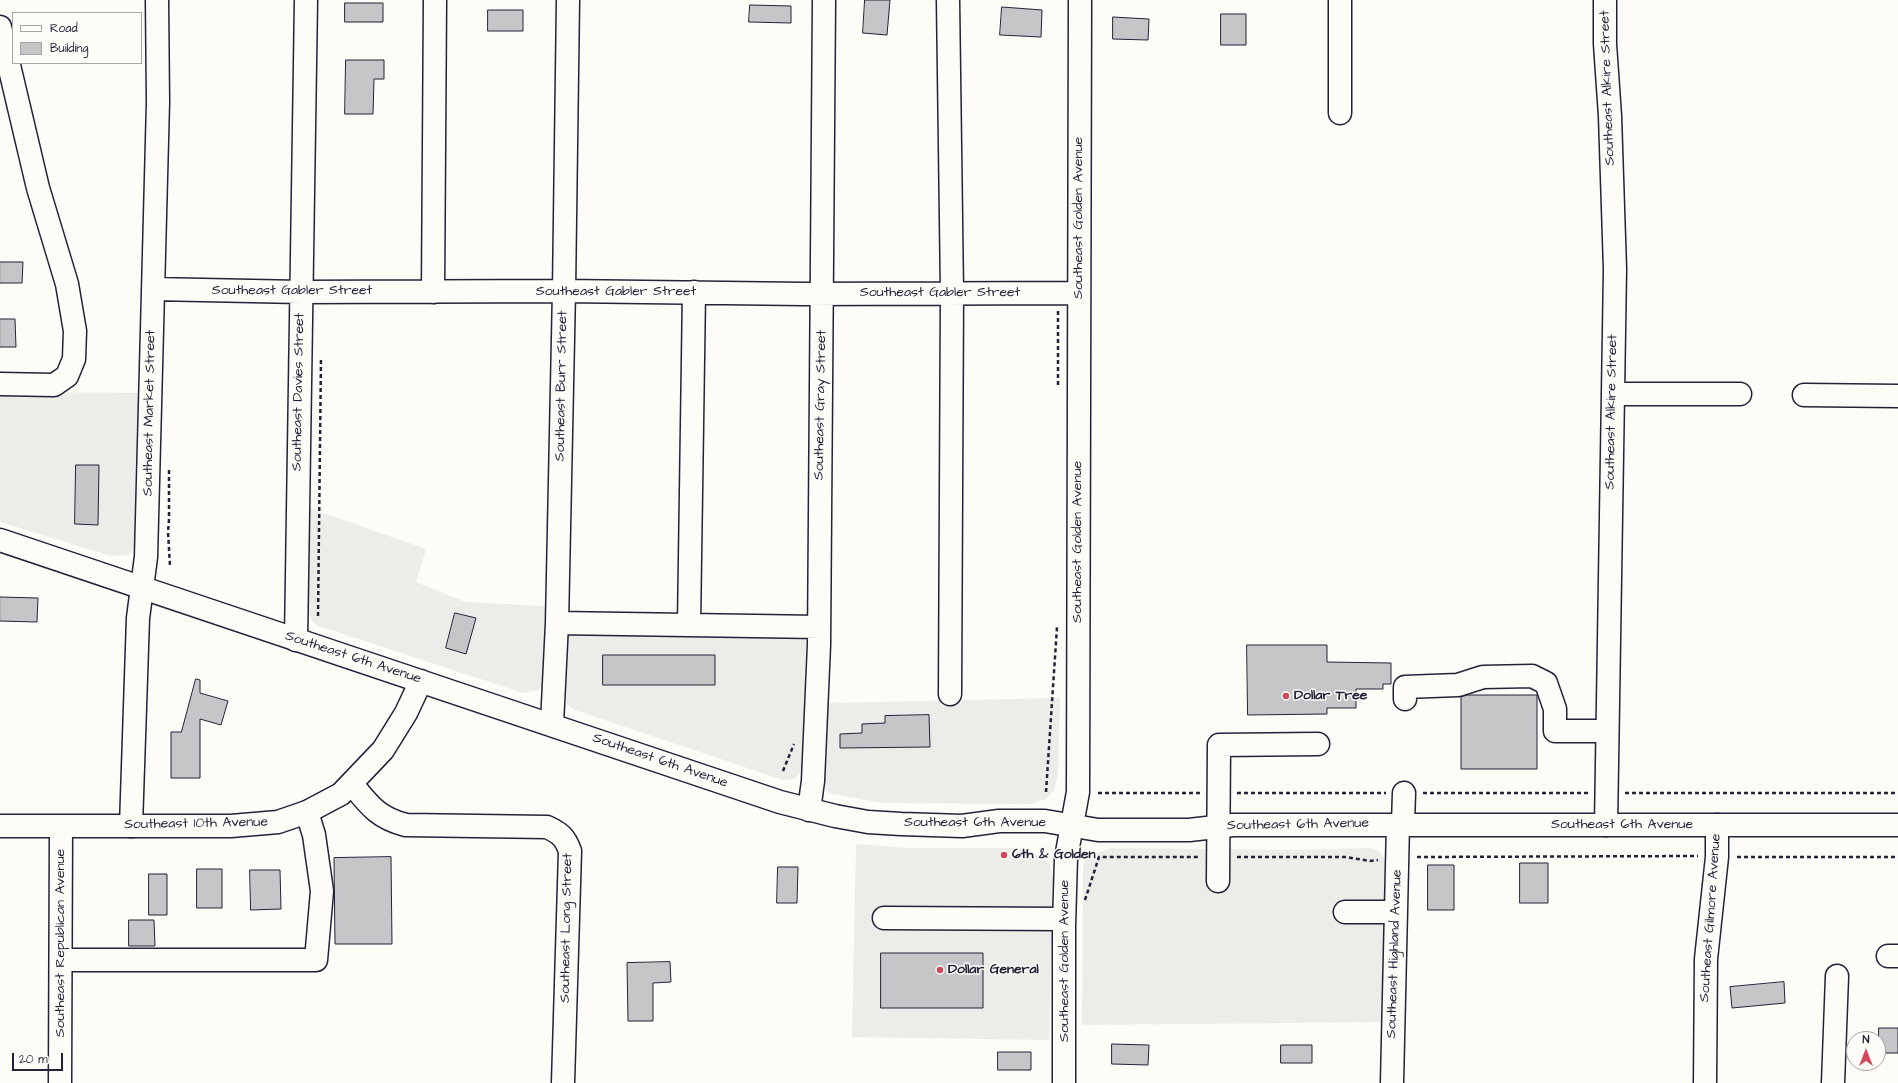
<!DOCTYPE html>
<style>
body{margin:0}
#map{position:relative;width:1898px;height:1083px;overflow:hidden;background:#fdfcf7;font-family:"Architects Daughter",sans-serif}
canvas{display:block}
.legend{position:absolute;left:12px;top:12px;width:130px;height:52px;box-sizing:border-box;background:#fdfcf7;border:1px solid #a5a5ac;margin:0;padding:5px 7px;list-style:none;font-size:12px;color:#22223b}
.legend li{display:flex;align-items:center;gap:8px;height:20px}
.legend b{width:20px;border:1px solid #a5a5ac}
.north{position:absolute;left:1846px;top:1031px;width:40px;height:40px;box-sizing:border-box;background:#fdfcf7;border:1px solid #a5a5ac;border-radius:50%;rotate:0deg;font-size:11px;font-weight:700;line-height:16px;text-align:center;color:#22223b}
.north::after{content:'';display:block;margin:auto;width:14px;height:18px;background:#d1495b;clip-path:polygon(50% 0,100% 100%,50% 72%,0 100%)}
.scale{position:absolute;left:12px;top:1053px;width:51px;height:18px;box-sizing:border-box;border:2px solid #22223b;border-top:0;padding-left:5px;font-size:12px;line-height:14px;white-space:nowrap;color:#22223b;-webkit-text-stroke:3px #fdfcf7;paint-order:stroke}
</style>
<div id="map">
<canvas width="1898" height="1083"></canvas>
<ul class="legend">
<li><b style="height:5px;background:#fdfcf7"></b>Road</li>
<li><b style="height:11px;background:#c6c6c8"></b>Building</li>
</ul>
<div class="north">N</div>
<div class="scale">20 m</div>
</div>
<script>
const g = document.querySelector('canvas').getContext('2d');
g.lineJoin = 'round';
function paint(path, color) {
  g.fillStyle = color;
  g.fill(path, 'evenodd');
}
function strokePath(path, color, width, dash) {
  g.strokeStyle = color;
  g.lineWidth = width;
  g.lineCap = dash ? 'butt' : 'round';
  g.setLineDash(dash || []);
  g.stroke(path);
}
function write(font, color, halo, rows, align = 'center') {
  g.font = font + ' "Architects Daughter",sans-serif';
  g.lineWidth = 3;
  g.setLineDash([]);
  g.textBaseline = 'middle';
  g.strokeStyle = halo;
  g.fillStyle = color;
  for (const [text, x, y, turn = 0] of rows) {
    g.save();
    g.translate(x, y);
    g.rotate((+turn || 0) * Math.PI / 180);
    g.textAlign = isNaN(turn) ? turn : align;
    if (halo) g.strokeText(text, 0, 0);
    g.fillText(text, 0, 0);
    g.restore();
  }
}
paint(new Path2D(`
 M0,392L142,393L138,542L134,550L128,555L111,556L0,522Z
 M309,508L426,549L416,582L465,602L546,606L545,682L538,690L523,693L316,625L310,617L307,609Z
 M565,627L806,628L805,759L802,769L794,779L783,780L575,710L567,704L564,695Z
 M1060,698L1058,776L1054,790L1046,799L1030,804L882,803L833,794L826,791L824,781V703Z
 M856,844L907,848H1021L1033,852L1050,864L1053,879L1049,1040L852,1037Z
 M1111,848L1289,850L1371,848L1380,852L1386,861L1388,871L1386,1022L1082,1025L1083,867L1087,857Z`), '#ecece9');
const building = new Path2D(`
 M865,0H890L887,35L863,33Z
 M345,3H383V22H345Z
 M750,5L791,6V23L749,22Z
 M1002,7L1042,10L1041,37L1000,35Z
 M488,10H523V31H488Z
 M1221,14H1246V45H1221Z
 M1113,17L1149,19L1148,40L1113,39Z
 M346,60H384V79H374L373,114H345Z
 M0,262H23L22,283H0Z
 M0,319H15L16,347H0Z
 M76,465H99L98,525L75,524Z
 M0,597L38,598L37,622L0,621Z
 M455,613L476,618L466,654L446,648Z
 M1247,645H1327V662L1391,663V684H1383V689H1356V708H1327V714L1248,715Z
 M603,655H715V685H603Z
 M196,679L200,680V693L228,701L221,725L200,719V778H171V732H181Z
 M1468,695H1537V769H1461V697Z
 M929,715L930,747L840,748V734L862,733V724L885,723V716Z
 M391,857L392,944H335L334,858Z
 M1520,863H1548V903H1520Z
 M1428,865H1454V910H1428Z
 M778,867H798L797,903H777Z
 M197,869H222V908H197Z
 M250,870H280L281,909L251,910Z
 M149,874H167V915H149Z
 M129,920H154L155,946H129Z
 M881,953H983V1008H881Z
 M670,962L671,982L653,983V1021H628L627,963Z
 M1784,982L1785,1003L1732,1008L1730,987Z
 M1879,1028H1898V1053H1879Z
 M1112,1044L1149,1045L1148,1065L1112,1064Z
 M1281,1045H1312V1063H1281Z
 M998,1052H1031V1070H998Z`);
paint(building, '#c6c6c8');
strokePath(building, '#22223b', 1);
const minor = new Path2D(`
 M948,0L952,292L950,694
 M1340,0V113
 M1605,0V44L1610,116L1615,269L1606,825
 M0,27L38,188L67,284L75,331L74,359L67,376L54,385L0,384
 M153,289L301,292L564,291L804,294L1078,293
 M433,292L435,0
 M1613,394H1740
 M1804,395L1898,396
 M557,623L819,627
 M689,625L694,292
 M296,640L306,0
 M1405,699V687L1458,685L1483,677L1532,676L1546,683L1555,709V731H1607
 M552,724L557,623L564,291L568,0
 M352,784C369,805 378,818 406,825L547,827C560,833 565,837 570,851L563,1083
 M809,810L813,781L819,645L824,0
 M1403,824L1404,793
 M131,826L138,618L146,557L158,102L157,0
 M1218,881L1219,745L1318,744
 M1345,912H1396
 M884,918L1064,919
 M1888,956H1898
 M62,960H316L322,891L314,835L307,812
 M60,1083L61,827
 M1064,1083V926L1066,858L1078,792L1080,0
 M1392,1083L1398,824
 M1705,1083L1706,959L1717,857V825
 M1833,1083L1837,976`);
const major = new Path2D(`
 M0,540L780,802L835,816L868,822L901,824L962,826L999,821H1045L1098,830H1189L1233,825H1898
 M0,826H231L278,822L307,812L341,794L383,750L406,713L421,681`);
strokePath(minor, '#22223b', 25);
strokePath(major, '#22223b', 25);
strokePath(new Path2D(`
 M1058,311V388
 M169,470V520L168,532L170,566
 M318,616L321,358
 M783,771L794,744
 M1046,792L1057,627
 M1098,793H1200
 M1237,793H1386
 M1423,793H1588
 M1625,793H1898
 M1237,857H1346L1370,861L1378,860
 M1417,857L1698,856
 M1737,857H1898
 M1085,900L1099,857H1200`), '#22223b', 2.5, [4, 3]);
strokePath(minor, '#fdfcf7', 22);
strokePath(major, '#fdfcf7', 22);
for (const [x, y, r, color] of [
 [1286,696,4,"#d1495b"],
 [1004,855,4,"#d1495b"],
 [940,970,4,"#d1495b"]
]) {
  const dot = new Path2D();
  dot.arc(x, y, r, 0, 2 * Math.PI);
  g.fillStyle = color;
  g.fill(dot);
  strokePath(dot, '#fdfcf7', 1.5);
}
write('14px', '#22223b', '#fdfcf7', [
 ["Southeast Alkire Street",1608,88,-92],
 ["Southeast Golden Avenue",1079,218,-90],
 ["Southeast Gabler Street",292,291],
 ["Southeast Gabler Street",616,292],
 ["Southeast Gabler Street",940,293],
 ["Southeast Burr Street",562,386,-89],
 ["Southeast Davies Street",299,392,-89],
 ["Southeast Gray Street",821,405,-89],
 ["Southeast Alkire Street",1612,412,-89],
 ["Southeast Market Street",150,413,-89],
 ["Southeast Golden Avenue",1078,542,-90],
 ["Southeast 6th Avenue",353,658,18],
 ["Southeast 6th Avenue",660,761,19],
 ["Southeast 6th Avenue",975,823],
 ["Southeast 10th Avenue",196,824,-1],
 ["Southeast 6th Avenue",1298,825,-1],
 ["Southeast 6th Avenue",1622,825],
 ["Southeast Gilmore Avenue",1711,918,-86],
 ["Southeast Long Street",567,928,-89],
 ["Southeast Republican Avenue",61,943,-90],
 ["Southeast Highland Avenue",1395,954,-88],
 ["Southeast Golden Avenue",1065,961,-90]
]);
write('bold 14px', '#22223b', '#fdfcf7', [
 ["Dollar Tree",1294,696],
 ["6th & Golden",1012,855],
 ["Dollar General",948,970]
], 'left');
</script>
